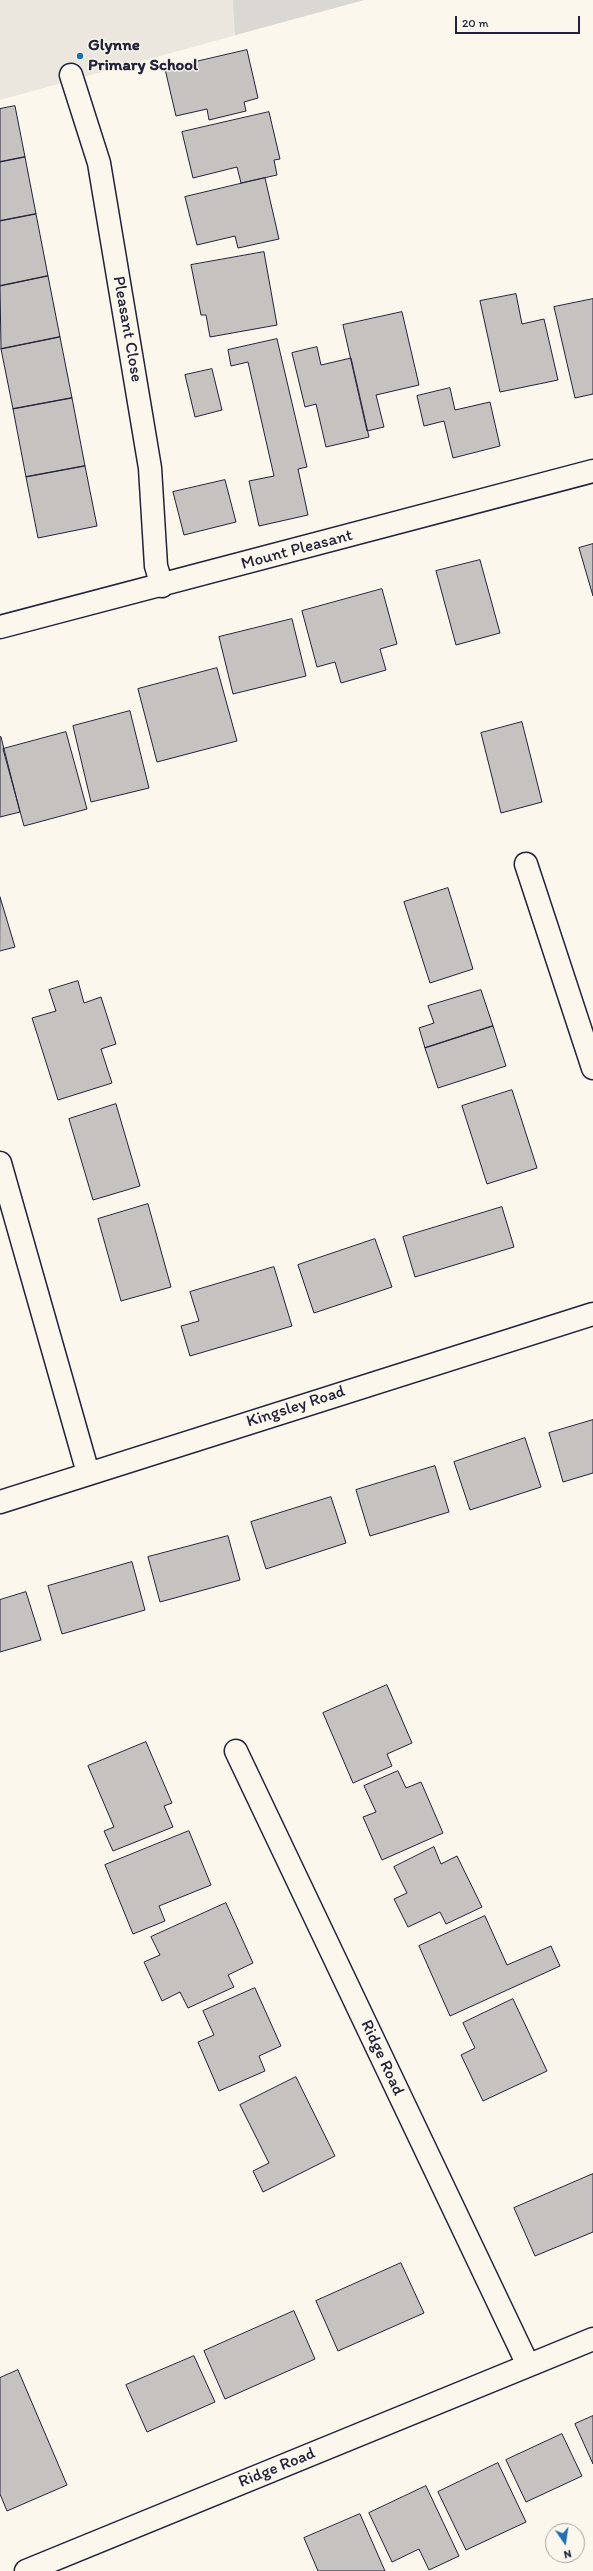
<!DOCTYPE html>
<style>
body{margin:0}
#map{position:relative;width:593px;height:2571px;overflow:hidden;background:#fbf7ec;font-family:Itim,sans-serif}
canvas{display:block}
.north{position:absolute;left:545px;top:2523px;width:40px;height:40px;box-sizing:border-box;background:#fbf7ec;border:1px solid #a4a2a5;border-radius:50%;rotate:167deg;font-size:11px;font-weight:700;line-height:16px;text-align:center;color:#22223b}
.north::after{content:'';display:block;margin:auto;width:14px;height:18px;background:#1f6fb2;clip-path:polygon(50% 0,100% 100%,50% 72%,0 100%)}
.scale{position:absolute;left:455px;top:16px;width:125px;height:18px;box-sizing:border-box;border:2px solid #22223b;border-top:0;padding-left:5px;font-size:12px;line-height:14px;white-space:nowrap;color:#22223b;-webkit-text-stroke:3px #fbf7ec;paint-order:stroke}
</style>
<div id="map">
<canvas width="593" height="2571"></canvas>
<div class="north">N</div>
<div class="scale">20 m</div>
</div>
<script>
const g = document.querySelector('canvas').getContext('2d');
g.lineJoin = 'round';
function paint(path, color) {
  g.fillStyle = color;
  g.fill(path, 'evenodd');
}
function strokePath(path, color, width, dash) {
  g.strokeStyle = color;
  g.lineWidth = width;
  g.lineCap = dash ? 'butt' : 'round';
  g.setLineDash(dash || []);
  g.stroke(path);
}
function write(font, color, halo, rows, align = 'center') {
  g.font = font + ' Itim,sans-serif';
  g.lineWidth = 3;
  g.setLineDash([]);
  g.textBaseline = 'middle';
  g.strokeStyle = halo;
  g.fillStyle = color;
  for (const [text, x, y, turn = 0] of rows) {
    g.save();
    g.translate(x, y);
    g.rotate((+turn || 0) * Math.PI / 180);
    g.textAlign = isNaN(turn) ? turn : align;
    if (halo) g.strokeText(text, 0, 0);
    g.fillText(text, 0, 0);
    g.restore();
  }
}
paint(new Path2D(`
 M0,0H364L0,100Z`), '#ebe7df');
paint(new Path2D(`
 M233,0H364L235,35Z`), '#dbd8d3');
const building = new Path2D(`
 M247,50L258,98L244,102L246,111L209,120L207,109L176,116L165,69Z
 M15,106L25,157L0,162V109Z
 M269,112L280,159L274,160L277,175L241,183L237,167L193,178L182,132Z
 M25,157L36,214L0,221V162Z
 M265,178L279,239L238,248L235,236L197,245L185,197Z
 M36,214L48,276L0,286V221Z
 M264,252L277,325L210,337L206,315H201L191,265Z
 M48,276L60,337L1,349L0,286Z
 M516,294L522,324L544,319L558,380L500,392L480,301Z
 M593,299V394L575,398L554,307Z
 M402,312L419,385L376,395L384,427L367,431L343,325Z
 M60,337L72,398L13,409L1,349Z
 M277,339L307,467L298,469L308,515L259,526L249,481L274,476L248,362L231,366L228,350Z
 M317,347L321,365L351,358L369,437L326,447L316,404L305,407L292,353Z
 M212,369L222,410L195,417L185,375Z
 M450,388L455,410L490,402L500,446L453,458L444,421L424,426L417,396Z
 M72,398L85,466L26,477L13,409Z
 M85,466L97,526L38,538L26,477Z
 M225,480L236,522L184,535L173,492Z
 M593,544V596L579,548Z
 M480,560L500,633L456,645L436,571Z
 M382,589L397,644L380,649L386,670L341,683L335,662L317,667L302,611Z
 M292,619L306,676L233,694L219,637Z
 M217,668L237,741L157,762L138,689Z
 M130,711L149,788L91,802L73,726Z
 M522,722L542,802L501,813L481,733Z
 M66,732L87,809L24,826L3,749Z
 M1,737L20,812L0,817V737Z
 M448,888L473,969L430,983L404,902Z
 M0,897L15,947L0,951Z
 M78,981L84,1003L101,997L116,1044L101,1049L112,1083L58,1100L32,1018L56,1011L49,990Z
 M481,990L493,1026L425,1048L419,1028L434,1023L428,1006Z
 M493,1026L506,1066L438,1088L425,1048Z
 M512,1090L537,1168L487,1184L462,1106Z
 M116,1104L140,1186L93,1200L69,1119Z
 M148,1204L171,1287L121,1301L98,1219Z
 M502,1207L514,1247L415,1277L403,1237Z
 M375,1239L392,1287L314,1313L298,1265Z
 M274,1267L292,1326L190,1356L181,1326L199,1321L190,1292Z
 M593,1420V1473L563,1482L549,1433Z
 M525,1438L541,1487L470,1510L454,1462Z
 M435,1466L449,1512L370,1536L356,1490Z
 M331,1497L346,1543L266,1569L251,1522Z
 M228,1536L240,1580L160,1602L148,1557Z
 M132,1562L145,1610L62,1634L48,1586Z
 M26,1592L41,1640L0,1652V1600Z
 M387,1685L412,1743L387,1754L392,1766L353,1783L323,1713Z
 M146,1742L172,1803L164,1806L173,1827L113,1851L104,1831L114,1827L88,1766Z
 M398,1771L406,1788L421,1782L443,1833L382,1860L363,1817L376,1812L364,1786Z
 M189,1831L211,1885L159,1906L165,1921L133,1934L105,1865Z
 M434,1847L441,1864L457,1856L482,1907L446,1924L440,1912L408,1927L394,1899L407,1893L394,1867Z
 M226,1903L253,1963L228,1975L234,1987L188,2008L180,1992L162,2001L144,1962L160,1955L151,1937Z
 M485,1916L507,1965L551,1946L560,1966L450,2016L419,1946Z
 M255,1988L281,2046L259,2056L265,2071L219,2091L198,2042L214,2035L203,2011Z
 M513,1999L547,2071L483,2101L461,2055L475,2048L463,2023Z
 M296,2077L335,2156L263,2192L253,2171L269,2163L240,2105Z
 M593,2174V2232L535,2256L514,2208Z
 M401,2263L424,2313L338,2351L316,2301Z
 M294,2311L315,2359L225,2399L204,2351Z
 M194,2356L215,2402L147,2432L126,2385Z
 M18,2370L67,2485L7,2511L0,2494V2378Z
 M593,2416V2464L575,2424Z
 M562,2434L582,2476L526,2502L506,2460Z
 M498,2463L526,2522L466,2550L438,2492Z
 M426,2486L459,2556L429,2570L419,2549L392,2562L369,2513Z
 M360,2514L385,2571H318L304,2538Z`);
paint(building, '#c6c2c0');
strokePath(building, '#22223b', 1);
const street = new Path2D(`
 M71,75L99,163L150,468L156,566L162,586
 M0,627L593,471
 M526,864L593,1068
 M0,1163L88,1473
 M0,1502L593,1314
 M236,1751L528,2365
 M26,2571L593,2339`);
strokePath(street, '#22223b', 25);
strokePath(street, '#fbf7ec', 22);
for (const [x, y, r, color] of [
 [80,56,4,"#1f6fb2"]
]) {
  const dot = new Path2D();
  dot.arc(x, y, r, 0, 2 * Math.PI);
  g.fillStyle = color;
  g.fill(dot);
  strokePath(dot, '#fbf7ec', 1.5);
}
write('bold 17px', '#22223b', '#fbf7ec', [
 ["Glynne",88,46],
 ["Primary School",88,66]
], 'left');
write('17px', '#22223b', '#fbf7ec', [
 ["Pleasant Close",127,329,80],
 ["Mount Pleasant",297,550,-15],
 ["Kingsley Road",296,1407,-18],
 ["Ridge Road",382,2058,65],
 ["Ridge Road",277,2468,-22]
]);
</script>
